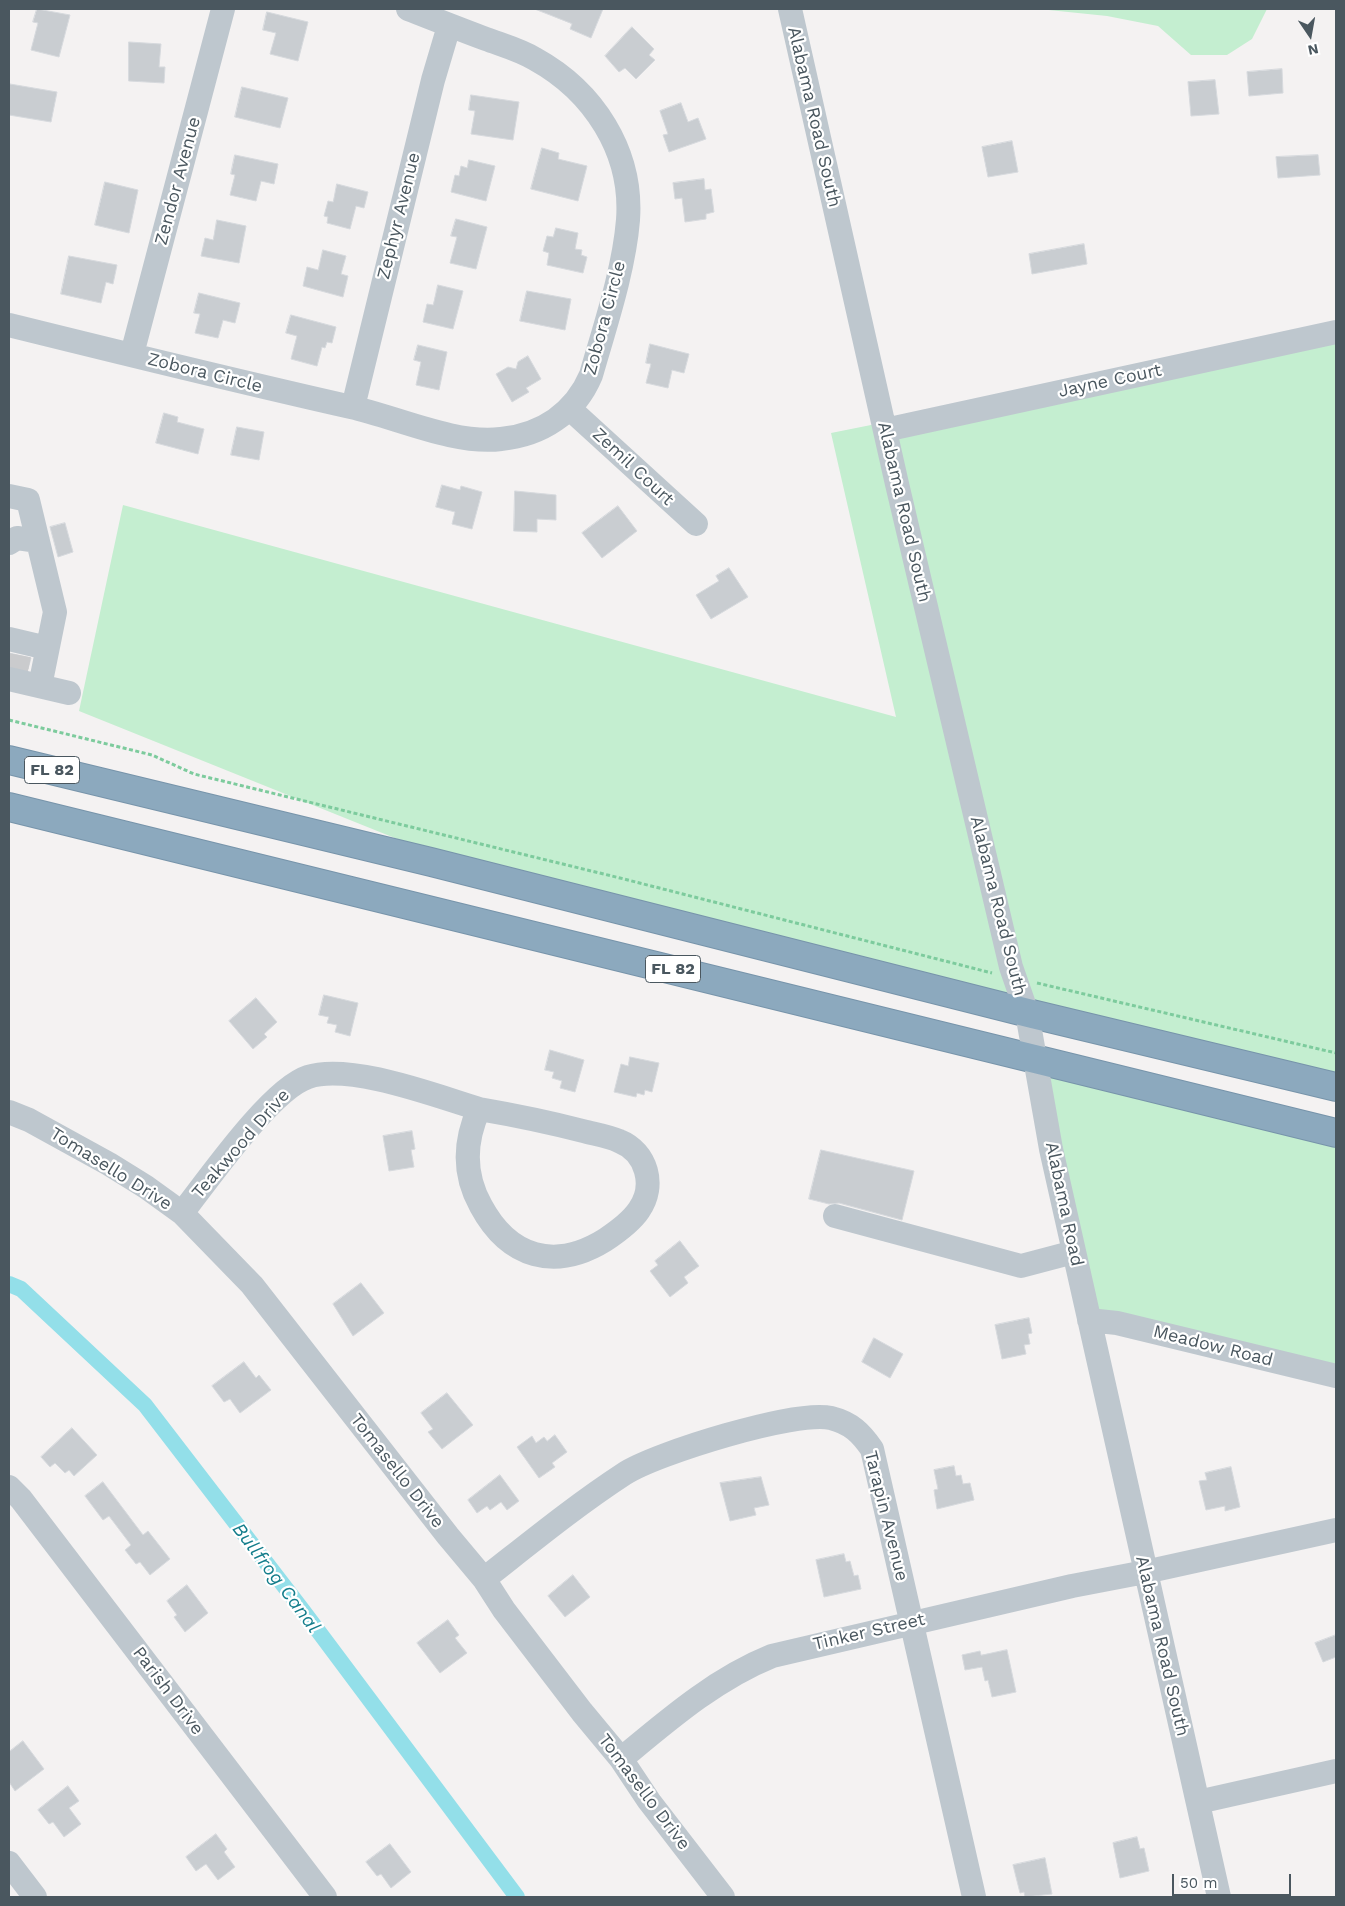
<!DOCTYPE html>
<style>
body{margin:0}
#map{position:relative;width:1345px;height:1906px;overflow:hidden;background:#f4f2f2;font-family:"Work Sans",sans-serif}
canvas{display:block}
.frame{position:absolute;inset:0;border:10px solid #4a575f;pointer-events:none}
.north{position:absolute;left:1285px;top:10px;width:50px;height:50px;-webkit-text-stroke:4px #fff;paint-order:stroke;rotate:168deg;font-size:14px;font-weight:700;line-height:20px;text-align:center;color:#4a575f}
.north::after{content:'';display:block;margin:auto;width:18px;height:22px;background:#4a575f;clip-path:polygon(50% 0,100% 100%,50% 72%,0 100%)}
.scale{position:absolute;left:1172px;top:1874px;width:119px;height:22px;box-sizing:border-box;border:2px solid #4a575f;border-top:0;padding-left:6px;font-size:15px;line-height:18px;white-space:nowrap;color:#4a575f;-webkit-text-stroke:4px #fff;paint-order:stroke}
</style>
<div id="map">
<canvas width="1345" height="1906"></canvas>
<div class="frame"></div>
<div class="north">N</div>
<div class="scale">50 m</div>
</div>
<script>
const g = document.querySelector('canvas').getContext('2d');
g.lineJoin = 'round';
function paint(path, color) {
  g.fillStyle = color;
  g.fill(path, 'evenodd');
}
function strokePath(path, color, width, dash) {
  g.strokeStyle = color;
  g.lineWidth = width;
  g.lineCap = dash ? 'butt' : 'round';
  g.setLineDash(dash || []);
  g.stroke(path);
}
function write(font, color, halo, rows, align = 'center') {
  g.font = font + ' "Work Sans",sans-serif';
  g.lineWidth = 4.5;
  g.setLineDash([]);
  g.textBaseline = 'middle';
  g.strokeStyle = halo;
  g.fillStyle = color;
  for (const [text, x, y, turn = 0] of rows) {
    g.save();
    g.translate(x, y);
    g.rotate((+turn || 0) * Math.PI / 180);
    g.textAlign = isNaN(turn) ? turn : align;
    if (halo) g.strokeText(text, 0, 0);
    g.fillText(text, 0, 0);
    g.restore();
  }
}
paint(new Path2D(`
 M1039,9H1267L1252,39L1227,55H1191L1158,26L1107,16Z
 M1336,340V1077L432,853L79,711L123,505L896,717L831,433L1006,398Z
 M1045,1071L1336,1143V1379L1099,1330Z`), '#c4eed0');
strokePath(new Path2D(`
 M9,1284L21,1289L145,1405L304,1612L517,1897`), '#93dfe9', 16);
const building = new Path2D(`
 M37,9L70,15L59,57L31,50L38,23L33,22Z
 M535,9H603L591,38L570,29L572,24Z
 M267,12L308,22L298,61L270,54L276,33L263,30Z
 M632,27L654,49L649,55L655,60L636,79L625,68L619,72L605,56Z
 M129,42L161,44L159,67H165L164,83L129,81Z
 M1282,69L1283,93L1249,96L1247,72Z
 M1215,80L1219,114L1191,116L1188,82Z
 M10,84L57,92L51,122L9,115Z
 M242,87L288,98L280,128L235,117Z
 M471,95L519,102L513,140L471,134L475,111L469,110Z
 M681,103L688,122L698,118L706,139L669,152L663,135L668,134L660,111Z
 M1012,141L1018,172L988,177L982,147Z
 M542,148L559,153L558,159L587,166L578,201L531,189Z
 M235,155L278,164L274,184L261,181L256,201L230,195L235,175L231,174Z
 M1318,155L1320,175L1278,178L1276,157Z
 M469,160L495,166L486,201L451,192L455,175L459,176L461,166L467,168Z
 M704,179L705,190L711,189L714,212L706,214V219L685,222L682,198L675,199L673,183Z
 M105,182L138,190L129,233L95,225Z
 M337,184L368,192L364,208L356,206L350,229L327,223L328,217L324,216L328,201L333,202Z
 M456,219L487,227L476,269L450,263L457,237L451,236Z
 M217,220L246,226L239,263L201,256L205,238L213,240Z
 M556,228L578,233L575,249L582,250L581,255L587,257L583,273L547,265L549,253L543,251L547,236L553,237Z
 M1084,244L1087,264L1032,274L1029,254Z
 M323,250L346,256L341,274L348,276L343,297L303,286L307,267L318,270Z
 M69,256L117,265L113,284L106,282L101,303L61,294Z
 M438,285L463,291L453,329L423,322L427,304L433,305Z
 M527,291L571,299L565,330L520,321Z
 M199,293L240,303L235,323L223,320L218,338L195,333L200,314L194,313Z
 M291,315L336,327L332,343L327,342L325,348L322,347L317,366L291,359L297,336L286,333Z
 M650,344L689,354L684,373L672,370L668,388L646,383L651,364L646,363Z
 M418,345L447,352L439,390L416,385L421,362L414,360Z
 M528,356L541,379L526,388L529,392L512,402L496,374L508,367L516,369L518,362Z
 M164,413L178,417L177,422L204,429L198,454L156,443Z
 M237,427L264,432L259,460L231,455Z
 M442,485L460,490L461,486L482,492L472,529L452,524L455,512L436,507Z
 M515,491L556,495V520L537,519V532L514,531Z
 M618,506L637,531L602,558L582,533Z
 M65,523L73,552L58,557L50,527Z
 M729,568L748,597L711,619L696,595L719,581L716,576Z
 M9,653L31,658L28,669L9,666Z
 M324,995L358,1003L350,1036L335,1032L337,1025L327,1023L329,1017L319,1015Z
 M256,998L277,1022L264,1034L267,1037L253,1049L229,1021Z
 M550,1050L584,1060L575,1092L560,1088L562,1081L552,1078L554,1072L545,1070Z
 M630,1057L659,1063L652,1092L645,1090L644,1095L637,1093L636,1097L614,1092L621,1064L628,1066Z
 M412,1131L415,1149L411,1150L414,1167L389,1171L383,1136Z
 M821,1150L914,1171L902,1220L839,1203L829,1204L809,1199Z
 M680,1241L699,1266L684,1277L688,1283L670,1297L650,1271L658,1265L655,1261Z
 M361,1283L384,1313L353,1336L333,1304Z
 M1029,1318L1032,1333L1028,1334L1030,1344L1024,1345L1026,1354L1002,1359L995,1325Z
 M874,1338L903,1354L890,1378L862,1362Z
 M244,1362L256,1378L259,1375L271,1390L240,1413L230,1399L224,1402L212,1386Z
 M447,1393L473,1425L442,1449L428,1432L433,1429L421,1413Z
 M72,1428L97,1455L74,1476L69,1470L65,1473L55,1463L50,1467L41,1457Z
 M555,1435L567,1452L552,1463L555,1467L539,1478L517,1447L532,1436L536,1443L544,1437L547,1441Z
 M954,1466L956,1476L961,1475L963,1484L970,1483L974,1500L937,1509L934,1490L938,1489L934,1470Z
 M1231,1467L1240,1507L1225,1511V1506L1206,1510L1199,1481L1207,1480L1205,1473Z
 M500,1475L519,1501L507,1510L501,1502L490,1510L487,1506L477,1513L468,1500Z
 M761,1477L769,1505L754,1508L756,1515L730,1521L720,1483Z
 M103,1482L143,1535L148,1531L170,1559L150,1575L140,1562L136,1564L125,1550L131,1545L109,1516L103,1520L85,1496Z
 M844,1554L846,1562L850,1561L854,1576L858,1575L861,1589L824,1597L816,1560Z
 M573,1575L590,1597L565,1617L548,1596Z
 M187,1585L208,1613L185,1632L174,1617L177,1615L167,1601Z
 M448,1620L459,1635L455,1638L467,1653L440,1673L417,1643Z
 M1336,1635V1657L1323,1662L1315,1643Z
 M1007,1650L1016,1692L992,1697L988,1680L985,1681L982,1667L965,1670L962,1655L980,1651L981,1655Z
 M23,1741L44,1769L15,1791L9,1782V1752Z
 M68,1786L79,1801L69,1808L81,1824L64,1837L53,1822L49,1824L38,1810Z
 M216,1834L227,1849L224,1852L235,1867L218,1880L206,1864L196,1871L186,1857Z
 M1137,1837L1140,1849L1144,1848L1149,1871L1120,1878L1113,1843Z
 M390,1844L411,1872L391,1888L381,1874L377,1876L366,1862Z
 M1045,1858L1052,1894L1025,1897L1024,1892L1020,1893L1013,1865Z`);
paint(building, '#c9cdd1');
strokePath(building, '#d6d9dd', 1);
strokePath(new Path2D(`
 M16,670L19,655`), '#cacbcd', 24, [24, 12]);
const highway = new Path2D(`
 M9,760L431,862L1032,1014L1336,1087
 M9,807L1336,1133`);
strokePath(highway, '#7794aa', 30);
strokePath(new Path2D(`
 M9,720L152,755L194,774L620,878L992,973
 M1037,983L1336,1053`), '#7dcb9d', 3, [4, 2.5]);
strokePath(new Path2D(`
 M790,9L897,484L1011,967L1027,1013L1051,1149L1219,1897
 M9,325C122,353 236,381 351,407C396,417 455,445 501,439C542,435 575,413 591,375C605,326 624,270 628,220C633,151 593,91 535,59C520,50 502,45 486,39C459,29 434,19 408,9
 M132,354L223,9
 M353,407L433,80L449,26
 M570,409L696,524
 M885,430L1336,332
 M9,496L28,500L55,612L40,686
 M9,543L17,538L38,541
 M9,639L47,648
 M9,679L69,693
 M479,1109C514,1115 548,1122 583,1131C594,1134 608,1136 619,1141C647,1152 656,1186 639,1210C631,1222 617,1232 605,1240C555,1271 509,1258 481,1206C463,1174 464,1142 479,1109Z
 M9,1112L29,1120L109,1164L146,1187L182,1213L252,1285L448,1536L484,1579L504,1610L582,1712L621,1759L649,1801L723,1897
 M182,1213C208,1180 271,1089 308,1077C350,1063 436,1096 479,1109
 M835,1216L1021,1266L1074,1252
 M1089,1320L1117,1323L1336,1376
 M9,1487L21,1499L325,1897
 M484,1579C530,1543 575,1506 624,1474C656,1453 796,1410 831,1418C851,1423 861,1433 872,1449L974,1897
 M621,1759C668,1720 715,1679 772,1656L1072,1586L1145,1572L1336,1530
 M1198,1802L1336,1771
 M9,1863L35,1897`), '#bec7ce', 24);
strokePath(highway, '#8ca9be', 28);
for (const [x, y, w] of [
 [52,770,55],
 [673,969,55]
]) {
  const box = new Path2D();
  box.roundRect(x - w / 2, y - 13.5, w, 27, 4);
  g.fillStyle = '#fff';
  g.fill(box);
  strokePath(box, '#4a575f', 1);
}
write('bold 16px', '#4a575f', null, [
 ["FL 82",52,770],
 ["FL 82",673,969]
]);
write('18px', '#4a575f', '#fff', [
 ["Alabama Road South",814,117,77],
 ["Zendor Avenue",178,181,-75],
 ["Zephyr Avenue",399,216,-76],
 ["Zobora Circle",605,318,-75],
 ["Zobora Circle",205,373,14],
 ["Jayne Court",1110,381,-12],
 ["Zemil Court",633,467,43],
 ["Alabama Road South",904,512,77],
 ["Alabama Road South",998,906,76],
 ["Teakwood Drive",241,1144,-49],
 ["Tomasello Drive",111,1169,32],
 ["Alabama Road",1064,1204,78],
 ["Meadow Road",1213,1346,14],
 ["Tomasello Drive",397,1471,52],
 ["Tarapin Avenue",886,1516,76],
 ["Tinker Street",869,1632,-13],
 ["Alabama Road South",1162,1646,77],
 ["Parish Drive",168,1691,53],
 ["Tomasello Drive",644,1792,53]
]);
write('italic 19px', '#137d8b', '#fff', [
 ["Bullfrog Canal",276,1578,53]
]);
</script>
